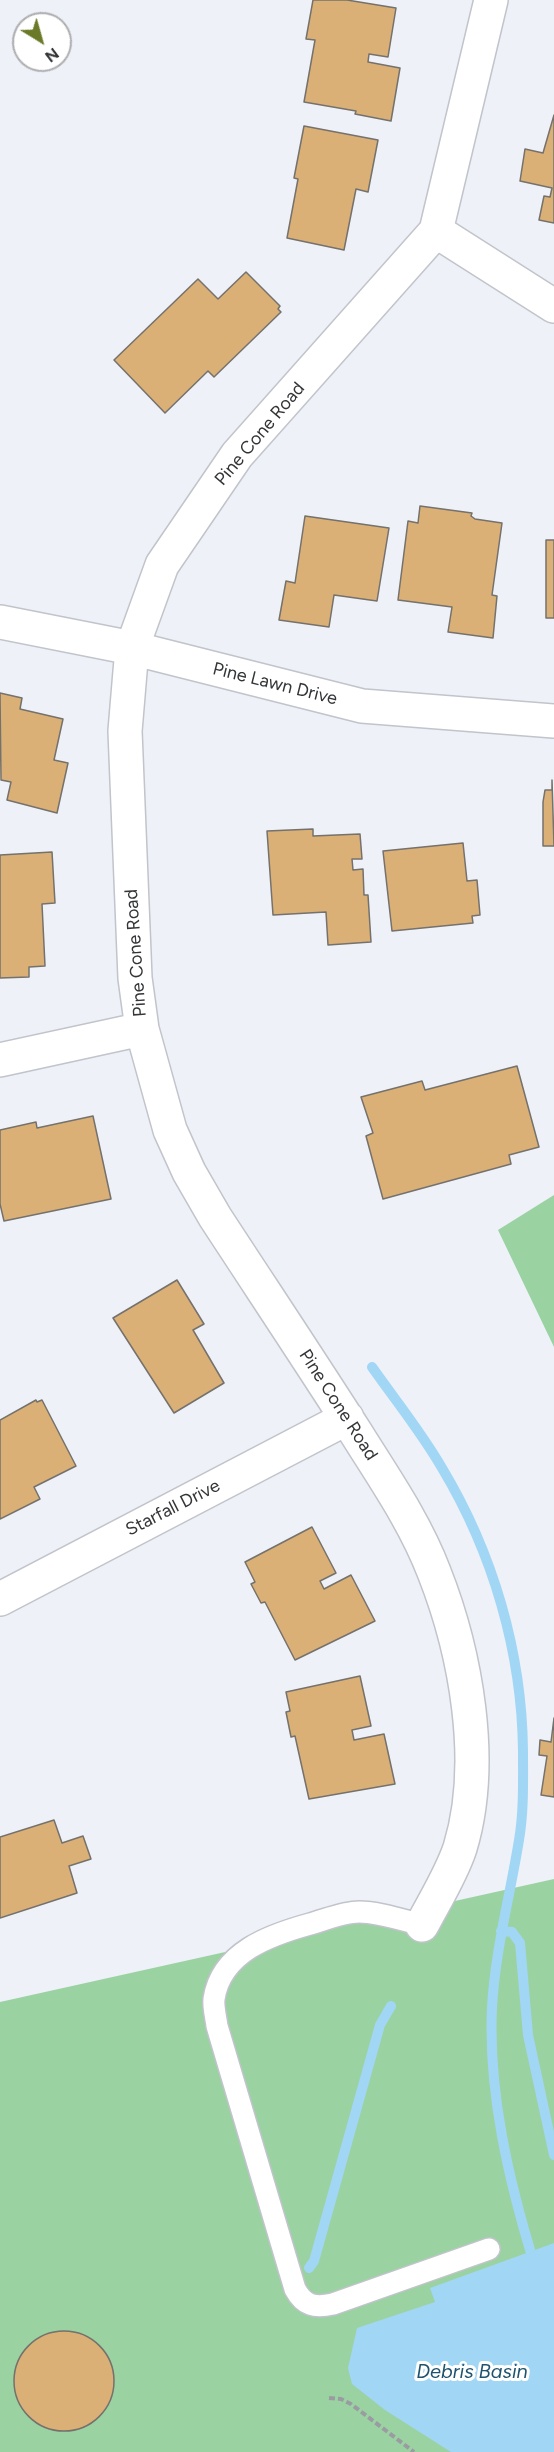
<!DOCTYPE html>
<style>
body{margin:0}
#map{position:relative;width:554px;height:2452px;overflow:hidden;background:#eef1f8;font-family:Figtree,sans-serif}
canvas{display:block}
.north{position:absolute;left:12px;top:12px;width:60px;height:60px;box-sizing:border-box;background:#fff;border:2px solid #aeaeaf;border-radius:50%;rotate:143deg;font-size:16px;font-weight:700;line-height:24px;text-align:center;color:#343537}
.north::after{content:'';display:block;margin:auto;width:21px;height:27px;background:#6a7a28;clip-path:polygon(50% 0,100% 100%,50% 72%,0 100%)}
</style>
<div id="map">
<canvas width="554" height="2452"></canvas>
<div class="north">N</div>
</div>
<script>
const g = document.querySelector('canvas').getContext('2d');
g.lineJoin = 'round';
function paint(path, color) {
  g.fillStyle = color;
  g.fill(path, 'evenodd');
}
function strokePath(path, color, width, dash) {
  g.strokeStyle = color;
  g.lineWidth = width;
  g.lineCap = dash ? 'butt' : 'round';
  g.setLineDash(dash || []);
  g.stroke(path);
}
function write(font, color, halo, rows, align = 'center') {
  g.font = font + ' Figtree,sans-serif';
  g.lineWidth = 6;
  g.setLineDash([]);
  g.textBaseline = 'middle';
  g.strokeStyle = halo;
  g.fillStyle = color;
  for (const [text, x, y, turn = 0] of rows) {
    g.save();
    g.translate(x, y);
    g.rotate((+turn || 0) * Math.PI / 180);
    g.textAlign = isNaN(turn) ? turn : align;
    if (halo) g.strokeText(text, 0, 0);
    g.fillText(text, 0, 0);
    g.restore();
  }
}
paint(new Path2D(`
 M554,1195V1347L498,1230Z
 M554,1879V2452H0V2002Z`), '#9ad2a2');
paint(new Path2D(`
 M554,2243V2452H451L385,2410L352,2384L348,2368L357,2328L435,2302L430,2288Z`), '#a1d6f5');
strokePath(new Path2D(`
 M372,1367C396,1401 422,1433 442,1468C493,1553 522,1652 523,1751C523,1780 524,1811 519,1840C510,1896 495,1951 492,2008C488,2092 509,2182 534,2263
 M501,1931L512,1932L520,1943L528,2035L554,2155
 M309,2268L314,2261L380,2025L391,2006`), '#a1d6f5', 10);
const building = new Path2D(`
 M313,0H347L396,8L388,57L369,54L368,62L400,68L391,121L355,114L356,111L304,102L315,40L306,39Z
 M554,115V223L539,220L544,196L550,197L552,188L520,181L525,149L543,153Z
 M304,126L378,140L368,192L356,189L344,250L287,238L298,179L294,178Z
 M246,272L280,306L278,309L281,312L214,377L208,371L165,413L114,360L198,279L218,299Z
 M420,506L472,513L471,516L475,519L502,523L492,595L497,596L493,638L448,632L452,607L398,600L408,521L418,523Z
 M305,516L389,528L377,601L334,595L329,627L279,620L286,581L295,583Z
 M546,540H554V618H546Z
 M0,693L22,698L20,709L63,719L54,760L68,763L57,813L7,800L11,782L1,780Z
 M552,780L554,846H543V802L545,790H552Z
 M313,829V836L360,834L362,859H352L353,870L363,869L364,895H368L371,942L328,945L326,912L273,915L267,831Z
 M463,843L467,881L477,880L480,915L472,916L473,923L392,931L383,851Z
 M52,852L55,903L42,904L45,966L29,967V977L0,978V855Z
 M517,1066L539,1147L509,1155L511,1164L383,1199L366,1136L373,1133L361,1097L422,1081L425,1090Z
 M93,1116L111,1199L4,1221L0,1204V1130L36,1122L37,1128Z
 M177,1280L204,1324L193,1330L224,1383L174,1413L113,1318Z
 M36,1400L37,1402L42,1400L76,1466L34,1487L40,1499L0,1519V1420Z
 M312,1527L336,1573L320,1581L324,1589L351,1575L375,1621L295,1660L265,1602L261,1603L251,1584L255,1582L245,1562Z
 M360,1676L371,1726L352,1730L354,1740L384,1734L395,1784L309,1799L295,1736L291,1737L286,1712L290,1711L286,1692Z
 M554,1718V1797L541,1795L547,1756L539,1755L540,1740L551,1742Z
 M54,1820L62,1843L83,1836L91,1859L69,1866L77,1893L0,1918V1837Z
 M14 2381a50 50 0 1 1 100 0a50 50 0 1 1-100 0Z`);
paint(building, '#dab077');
strokePath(building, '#75716c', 1.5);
const service = new Path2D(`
 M422,1925C402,1920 379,1912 359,1912C343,1912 325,1920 310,1924C270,1935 221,1952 214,1999C213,2007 216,2018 217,2026L295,2289C304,2306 315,2308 333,2304L489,2249`);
const minor = new Path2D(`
 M436,231L554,306
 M0,622L132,648L362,706L554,721
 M0,1060L142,1029
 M0,1599L347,1418
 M422,1925C435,1900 451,1875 460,1848C486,1763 466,1653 434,1572C415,1522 384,1478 356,1433C310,1361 262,1289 215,1217L189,1172L170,1130L142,1029L135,978L125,731L132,648L162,565L237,455L436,231L491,0`);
strokePath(service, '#c1c4cb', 24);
strokePath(minor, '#c1c4cb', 36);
strokePath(new Path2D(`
 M329,2398L341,2399L351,2404L414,2452`), '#9a9ca1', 4, [6, 3]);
strokePath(service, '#fff', 21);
strokePath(minor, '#fff', 33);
write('18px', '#343537', '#fff', [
 ["Pine Cone Road",260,434,-50],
 ["Pine Lawn Drive",275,684,14],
 ["Pine Cone Road",136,953,-94],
 ["Pine Cone Road",338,1405,57],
 ["Starfall Drive",173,1508,-27]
]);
write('italic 20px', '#1f536e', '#fff', [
 ["Debris Basin",472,2372]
]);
</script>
